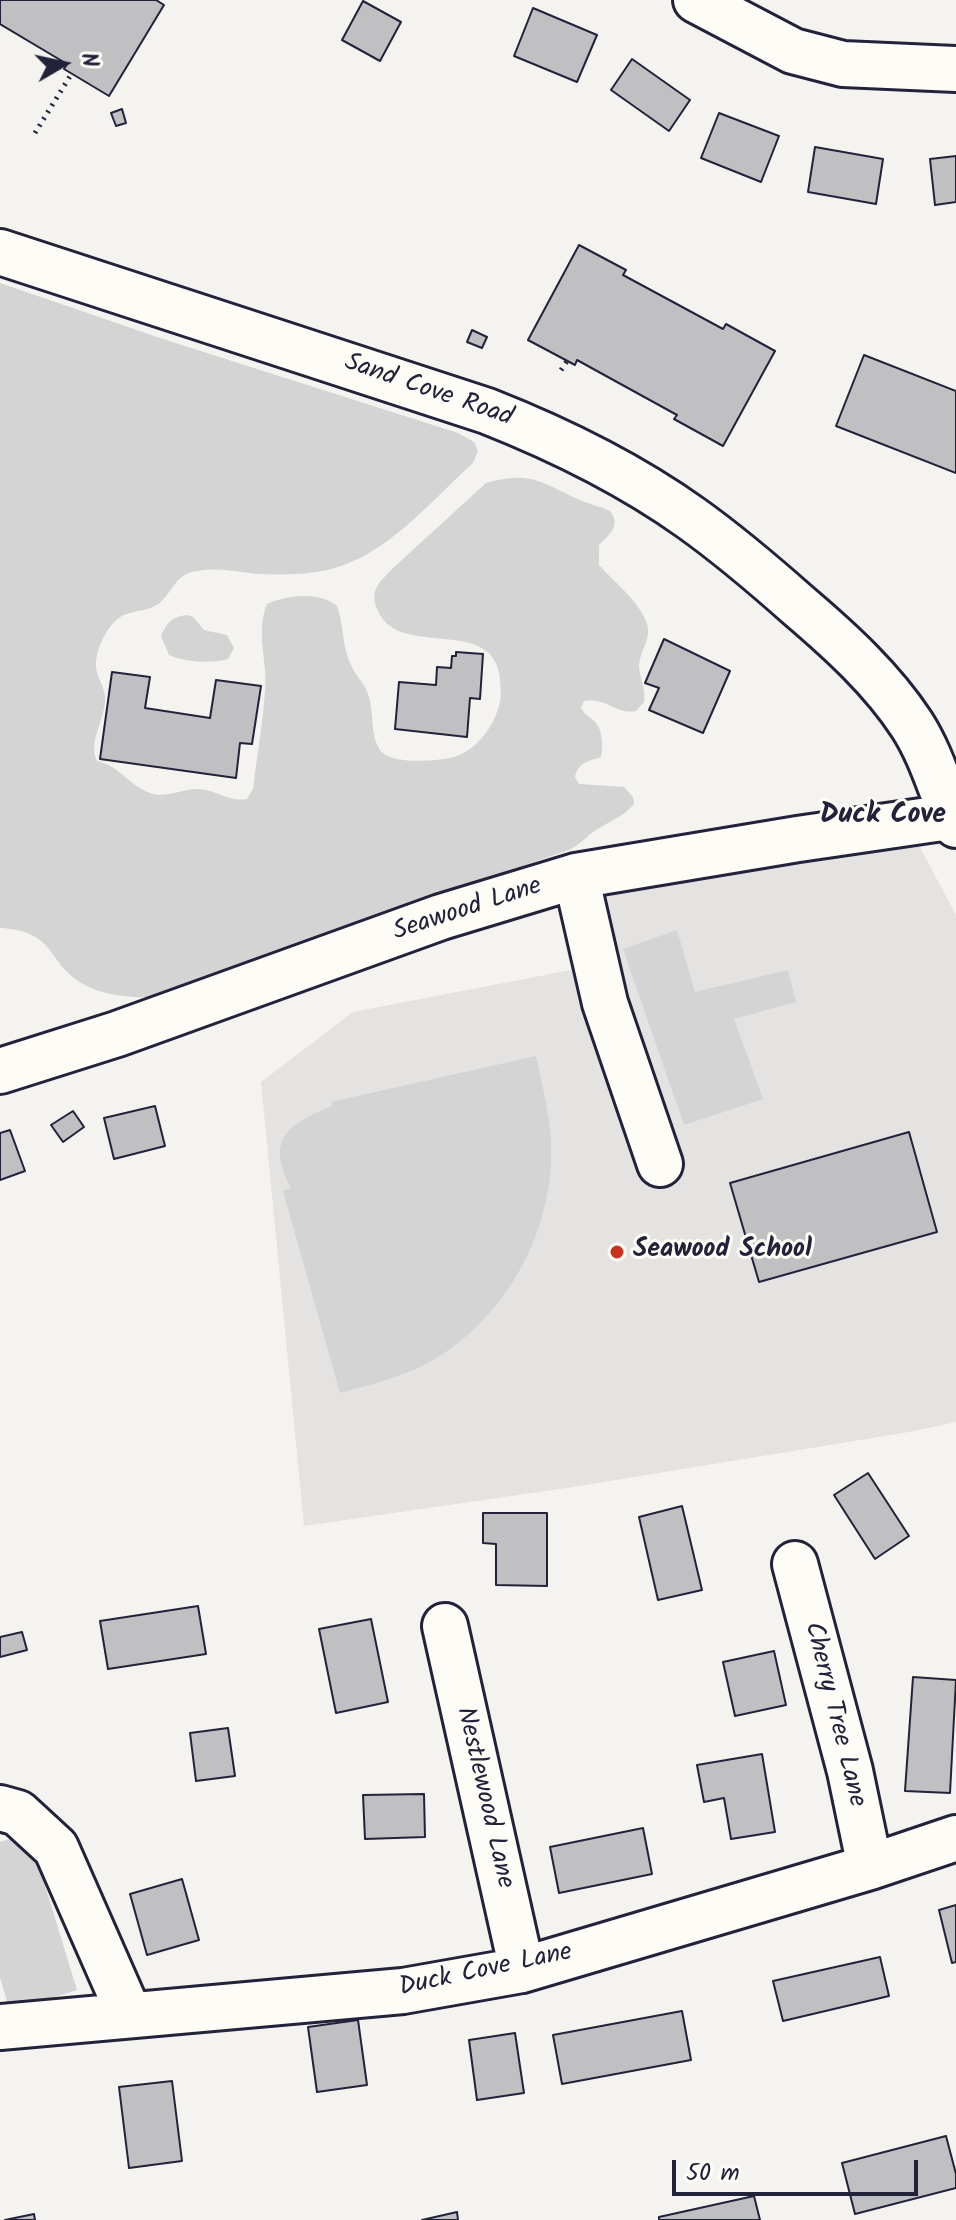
<!DOCTYPE html>
<style>
body{margin:0}
#map{position:relative;width:956px;height:2220px;overflow:hidden;background:#f4f3ef;font-family:Kalam,sans-serif}
canvas{display:block}
.north{position:absolute;left:24px;top:24px;width:80px;height:80px;-webkit-text-stroke:6px #fdfcf7;paint-order:stroke;rotate:81deg;font-size:22px;font-weight:700;line-height:32px;text-align:center;color:#22223b}
.north::after{content:'';display:block;margin:auto;width:28px;height:36px;background:#22223b;clip-path:polygon(50% 0,100% 100%,50% 72%,0 100%)}
.scale{position:absolute;left:672px;top:2160px;width:246px;height:36px;box-sizing:border-box;border:4px solid #22223b;border-top:0;padding-left:10px;font-size:24px;line-height:28px;white-space:nowrap;color:#22223b;-webkit-text-stroke:6px #fdfcf7;paint-order:stroke}
</style>
<div id="map">
<canvas width="956" height="2220"></canvas>
<div class="north">N</div>
<div class="scale">50 m</div>
</div>
<script>
const g = document.querySelector('canvas').getContext('2d');
g.lineJoin = 'round';
function paint(path, color) {
  g.fillStyle = color;
  g.fill(path, 'evenodd');
}
function strokePath(path, color, width, dash) {
  g.strokeStyle = color;
  g.lineWidth = width;
  g.lineCap = dash ? 'butt' : 'round';
  g.setLineDash(dash || []);
  g.stroke(path);
}
function write(font, color, halo, rows, align = 'center') {
  g.font = font + ' Kalam,sans-serif';
  g.lineWidth = 6;
  g.setLineDash([]);
  g.textBaseline = 'middle';
  g.strokeStyle = halo;
  g.fillStyle = color;
  for (const [text, x, y, turn = 0] of rows) {
    g.save();
    g.translate(x, y);
    g.rotate((+turn || 0) * Math.PI / 180);
    g.textAlign = isNaN(turn) ? turn : align;
    if (halo) g.strokeText(text, 0, 0);
    g.fillText(text, 0, 0);
    g.restore();
  }
}
paint(new Path2D(`
 M916,840L956,915V1422L909,1432L573,1487L304,1526L261,1082L353,1012L571,970L556,901Z`), '#e4e3e2');
paint(new Path2D(`
 M0,283L166,340L458,433L474,442L478,451L473,463C433,499 395,546 344,565C318,575 286,575 259,574C237,572 215,566 192,572C172,577 171,599 153,607C144,611 133,611 124,615C108,622 95,650 96,667C97,677 104,686 105,696C107,717 87,742 97,761C122,767 129,786 150,793C165,799 184,788 199,789C216,790 232,803 247,799L253,789C257,756 263,723 265,690C268,660 255,634 267,604C286,595 320,591 337,606C344,625 342,647 351,665C356,677 366,684 369,697C374,714 370,735 380,750C390,765 434,761 450,758C475,753 495,726 500,702C502,695 500,686 500,678C493,614 399,660 378,611C369,590 378,584 392,569L486,483C535,469 543,485 585,502C593,505 601,507 610,511C621,526 610,534 599,545V565C613,581 646,607 648,629C649,642 640,652 639,665C639,677 646,689 644,702L636,711C616,715 605,696 584,701L581,708C586,717 590,716 596,723C603,731 603,748 601,757C588,761 578,763 575,777L579,784L624,787L633,797L634,804C624,816 614,819 601,827C589,833 582,844 569,850C484,878 402,913 320,946C263,968 196,1000 134,997C118,996 100,993 87,986C45,965 59,931 0,928Z
 M187,615L193,617L204,630L227,635L234,648L228,659C212,664 184,662 169,655L161,636C166,623 173,616 187,615Z
 M677,930L695,992L788,970L796,1002L734,1019L763,1099L684,1125L623,949Z
 M536,1056C542,1084 549,1112 551,1140C556,1229 505,1322 426,1364C399,1378 369,1385 340,1393L283,1191L291,1188C265,1139 288,1124 332,1106L331,1102Z
 M29,1833L77,1990L10,2011L0,1978V1842Z`), '#d5d4d5');
const building = new Path2D(`
 M0,0H156L164,5L109,96L64,69L67,64L0,24Z
 M363,1L401,22L380,61L342,40Z
 M533,8L597,35L577,82L514,56Z
 M632,59L690,100L669,131L611,90Z
 M122,109L126,123L116,126L111,113Z
 M719,113L779,136L761,182L701,158Z
 M815,147L883,159L876,204L808,192Z
 M956,156V202L935,205L930,159Z
 M579,245L626,270L623,275L723,329L726,324L775,351L723,446L674,419L677,415L577,360L575,365L528,340Z
 M472,330L487,337L482,348L467,342Z
 M864,355L956,391V473L836,426Z
 M664,639L730,671L703,733L649,710L659,688L645,683Z
 M456,652L483,654L480,699L470,698L467,737L395,729L399,682L436,685L437,667L451,668L452,656H456Z
 M112,672L150,677L145,708L210,718L216,680L261,686L252,744L240,743L236,778L100,759Z
 M155,1106L165,1146L114,1159L104,1118Z
 M73,1111L84,1127L63,1142L51,1125Z
 M10,1130L25,1171L0,1180V1133Z
 M909,1132L937,1232L759,1282L730,1183Z
 M868,1473L909,1536L875,1559L834,1495Z
 M682,1506L702,1590L658,1600L639,1517Z
 M483,1513H547V1586L496,1585V1544L483,1543Z
 M198,1606L206,1654L108,1669L100,1621Z
 M371,1619L388,1702L336,1713L319,1629Z
 M22,1632L27,1650L0,1657V1637Z
 M774,1651L786,1705L735,1716L723,1662Z
 M913,1677L956,1680L950,1793L905,1791Z
 M228,1728L235,1776L196,1781L190,1733Z
 M762,1754L775,1832L731,1839L724,1798L704,1802L697,1765Z
 M424,1794L425,1837L365,1839L363,1795Z
 M643,1828L652,1874L559,1893L550,1847Z
 M182,1879L199,1940L147,1955L130,1894Z
 M956,1905V1962L952,1963L939,1910Z
 M880,1957L889,1996L783,2021L773,1981Z
 M682,2011L691,2060L562,2084L553,2035Z
 M358,2020L367,2085L317,2092L308,2027Z
 M515,2033L524,2093L477,2100L469,2040Z
 M172,2081L182,2161L129,2168L119,2087Z
 M946,2136L956,2174V2188L855,2214L842,2163Z
 M754,2196L760,2220H659V2217Z
 M457,2212L458,2220H422Z
 M34,2214L35,2220H5Z`);
paint(building, '#c0bfc2');
strokePath(building, '#22223b', 2);
const minor = new Path2D(`
 M696,0L793,51L843,64L956,69
 M0,252L487,411C558,439 628,473 691,518C729,545 764,575 799,606C840,641 882,679 912,725C932,756 941,792 956,825
 M576,876L605,1003L660,1164
 M0,1071L117,1034L441,917L576,876L798,839L956,816
 M795,1564L850,1771L870,1867
 M445,1626L522,1970
 M0,1808L18,1813L56,1848L129,2014
 M0,2027L403,1991L522,1970L870,1867L956,1838`);
strokePath(minor, '#22223b', 50);
strokePath(new Path2D(`
 M35,133L72,73
 M561,370L567,361`), '#22223b', 5, [2, 6]);
strokePath(minor, '#fdfcf7', 44);
for (const [x, y, r, color] of [
 [617,1252,8,"#c8321e"]
]) {
  const dot = new Path2D();
  dot.arc(x, y, r, 0, 2 * Math.PI);
  g.fillStyle = color;
  g.fill(dot);
  strokePath(dot, '#fdfcf7', 3);
}
write('26px', '#22223b', '#fdfcf7', [
 ["Sand Cove Road",428,392,19],
 ["Seawood Lane",468,911,-18],
 ["Cherry Tree Lane",833,1715,76],
 ["Nestlewood Lane",483,1798,77],
 ["Duck Cove Lane",486,1972,-12]
]);
write('bold 26px', '#22223b', '#fdfcf7', [
 ["Seawood School",633,1252]
], 'left');
write('bold 28px', '#22223b', '#fdfcf7', [
 ["Duck Cove",883,817]
]);
</script>
